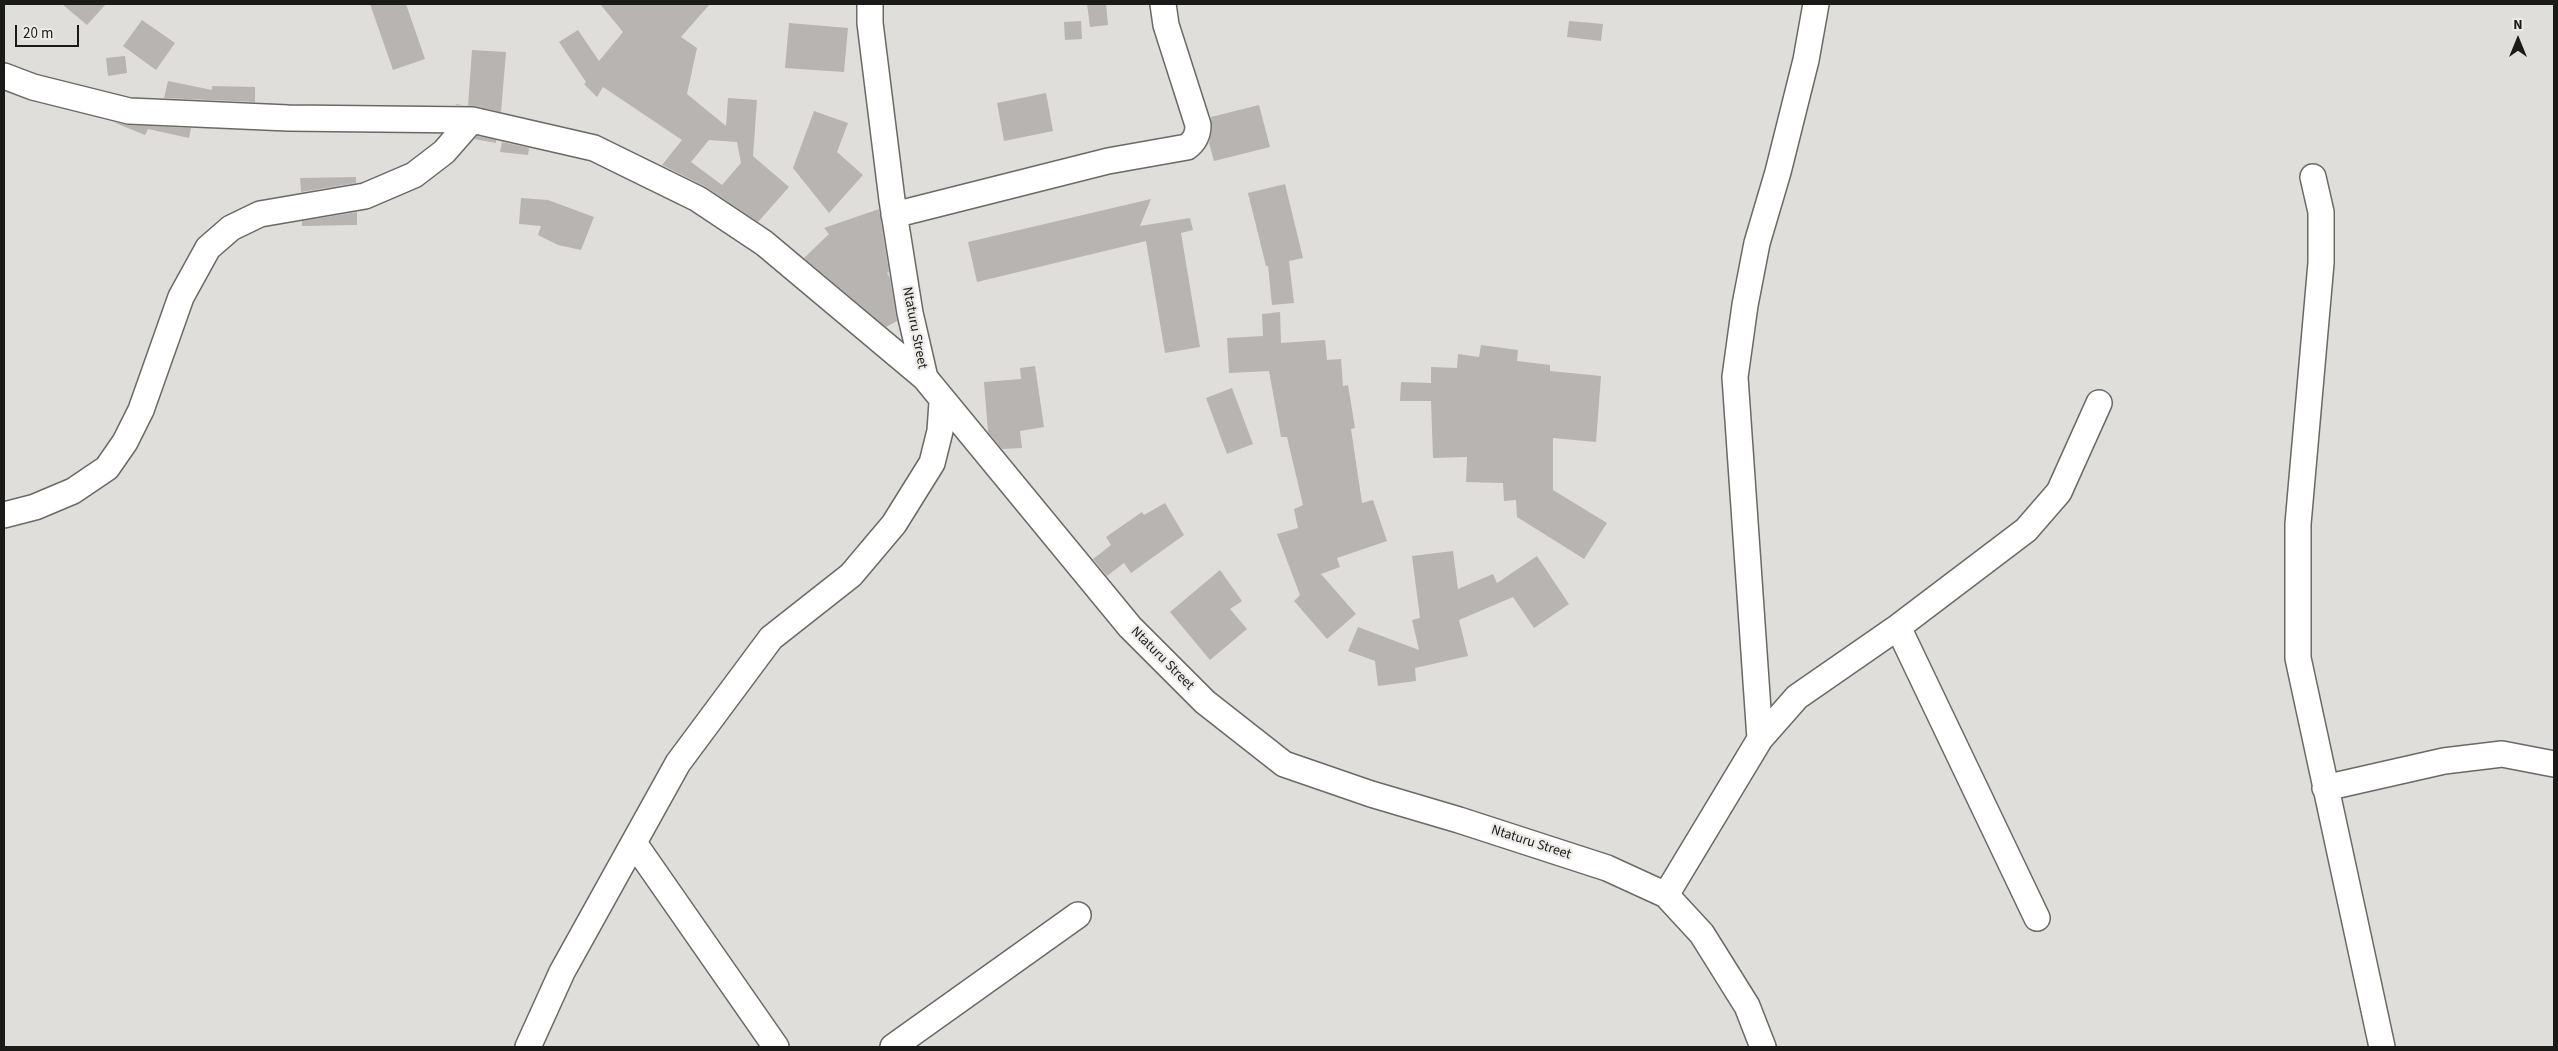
<!DOCTYPE html>
<style>
body{margin:0}
#map{position:relative;width:2558px;height:1051px;overflow:hidden;background:#e0deda;font-family:"Source Sans 3",sans-serif}
canvas{display:block}
.frame{position:absolute;inset:0;border:5px solid #1a1a18;pointer-events:none}
.north{position:absolute;left:2493px;top:15px;width:50px;height:50px;-webkit-text-stroke:4px #edebe7;paint-order:stroke;rotate:0deg;font-size:14px;font-weight:700;line-height:20px;text-align:center;color:#1a1a18}
.north::after{content:'';display:block;margin:auto;width:18px;height:22px;background:#1a1a18;clip-path:polygon(50% 0,100% 100%,50% 72%,0 100%)}
.scale{position:absolute;left:15px;top:25px;width:64px;height:22px;box-sizing:border-box;border:2px solid #1a1a18;border-top:0;padding-left:6px;font-size:15px;line-height:18px;white-space:nowrap;color:#1a1a18;-webkit-text-stroke:4px #edebe7;paint-order:stroke}
</style>
<div id="map">
<canvas width="2558" height="1051"></canvas>
<div class="frame"></div>
<div class="north">N</div>
<div class="scale">20 m</div>
</div>
<script>
const g = document.querySelector('canvas').getContext('2d');
g.lineJoin = 'round';
function paint(path, color) {
  g.fillStyle = color;
  g.fill(path, 'evenodd');
}
function strokePath(path, color, width, dash) {
  g.strokeStyle = color;
  g.lineWidth = width;
  g.lineCap = dash ? 'butt' : 'round';
  g.setLineDash(dash || []);
  g.stroke(path);
}
function write(font, color, halo, rows, align = 'center') {
  g.font = font + ' "Source Sans 3",sans-serif';
  g.lineWidth = 4.5;
  g.setLineDash([]);
  g.textBaseline = 'middle';
  g.strokeStyle = halo;
  g.fillStyle = color;
  for (const [text, x, y, turn = 0] of rows) {
    g.save();
    g.translate(x, y);
    g.rotate((+turn || 0) * Math.PI / 180);
    g.textAlign = isNaN(turn) ? turn : align;
    if (halo) g.strokeText(text, 0, 0);
    g.fillText(text, 0, 0);
    g.restore();
  }
}
paint(new Path2D(`
 M62,4H106L87,25Z
 M370,4H406L425,59L393,70Z
 M600,4H710L681,37L697,48L687,94L726,126L728,98L757,100L753,156L789,187L758,222L706,187L662,165L682,140L603,87L597,97L584,84L586,82L559,42L578,30L599,61L623,32ZM709,140L737,142L741,163L722,185L691,162Z
 M1087,4H1106L1108,25L1090,27Z
 M142,20L175,43L156,70L123,46Z
 M1081,21L1082,39L1065,40L1064,22Z
 M1569,21L1603,24L1601,41L1567,37Z
 M789,23L848,28L844,72L785,68Z
 M472,50L506,52L501,112L475,106L456,105V104L468,106Z
 M125,56L127,73L108,76L106,58Z
 M168,81L212,90V86L255,87V102L164,98Z
 M1046,93L1053,131L1004,141L997,103Z
 M1259,105L1270,147L1214,161L1209,143L1212,129L1211,117Z
 M814,111L848,123L837,152L863,175L829,213L793,168Z
 M113,122L128,125L191,128L189,138L148,129L145,135Z
 M477,136L496,140V143L474,139Z
 M502,142L529,148L528,155L500,152Z
 M356,177V183L301,192L300,178Z
 M1285,184L1303,258L1289,261L1294,303L1272,305L1268,266H1266L1248,193Z
 M521,198L548,200L594,217L581,250L558,245L538,235L541,226L519,224Z
 M1151,199L1140,226L1190,218L1193,230L1181,233L1200,347L1165,353L1146,241L977,282L968,242Z
 M879,209L889,272L887,273L890,278L897,321L886,327L804,258L829,234L824,228Z
 M357,212V225L302,226V221Z
 M1280,312L1281,343L1325,340L1327,360L1341,359L1343,386L1348,385L1355,428L1351,429L1362,503L1373,500L1387,541L1337,558L1340,567L1321,574L1356,614L1327,639L1294,601L1300,595L1277,534L1298,528L1294,509L1303,505L1287,437H1281L1269,371L1229,373L1227,338L1263,336L1262,314Z
 M1481,345L1518,350L1517,361L1550,365V371L1601,376L1596,442L1553,438V490L1607,523L1584,559L1517,517L1516,500L1504,501L1503,483L1466,482L1467,457L1433,458L1431,401H1400L1401,382L1431,383V367L1457,368L1458,354L1479,357Z
 M1035,366L1044,427L1020,431L1022,448L1002,449L988,432L984,382L1021,379L1020,368Z
 M1232,388L1253,444L1227,454L1206,398Z
 M1165,503L1184,535L1131,573L1124,563L1107,576L1093,559L1111,545L1106,537L1142,512L1144,515Z
 M1453,551L1458,589L1493,574L1497,583L1537,556L1569,604L1534,628L1513,597L1459,620L1468,656L1415,668L1416,681L1378,686L1375,661L1348,651L1358,627L1419,650L1412,620L1420,618L1412,556Z
 M1220,570L1242,601L1230,609L1247,629L1210,660L1170,612Z`), '#b8b4b1');
const minor = new Path2D(`
 M870,4V23L892,200L910,313L925,378L1130,627L1205,702L1284,764L1371,794L1459,820L1607,868L1666,895L1702,934L1747,1006L1763,1047
 M4,76L33,87L129,111L288,118L472,120L594,148L698,199L764,243L925,378
 M2313,177L2321,212V263L2298,524V658L2382,1047
 M894,215L1108,161L1187,147C1195,141 1198,135 1198,125L1166,25L1163,4
 M4,515L35,507L73,491L107,468L125,442L141,410L181,297L208,248L231,228L260,214L365,196L414,175L444,152L472,120
 M1898,627L2037,918
 M1760,739L1735,377L1745,305L1757,243L1778,172L1806,60L1816,4
 M2325,788L2444,761L2502,754L2554,764
 M634,843L776,1047
 M1666,895L1760,739L1797,697L1898,627L2026,530L2059,492L2099,403
 M528,1047L562,972L678,763L771,638L851,575L894,524L932,463L940,431L942,402
 M893,1047L1078,915`);
strokePath(minor, '#6a6965', 28);
strokePath(minor, '#fff', 25);
write('14px', '#1a1a18', '#edebe7', [
 ["Ntaturu Street",914,328,79],
 ["Ntaturu Street",1162,659,45],
 ["Ntaturu Street",1531,843,18]
]);
</script>
